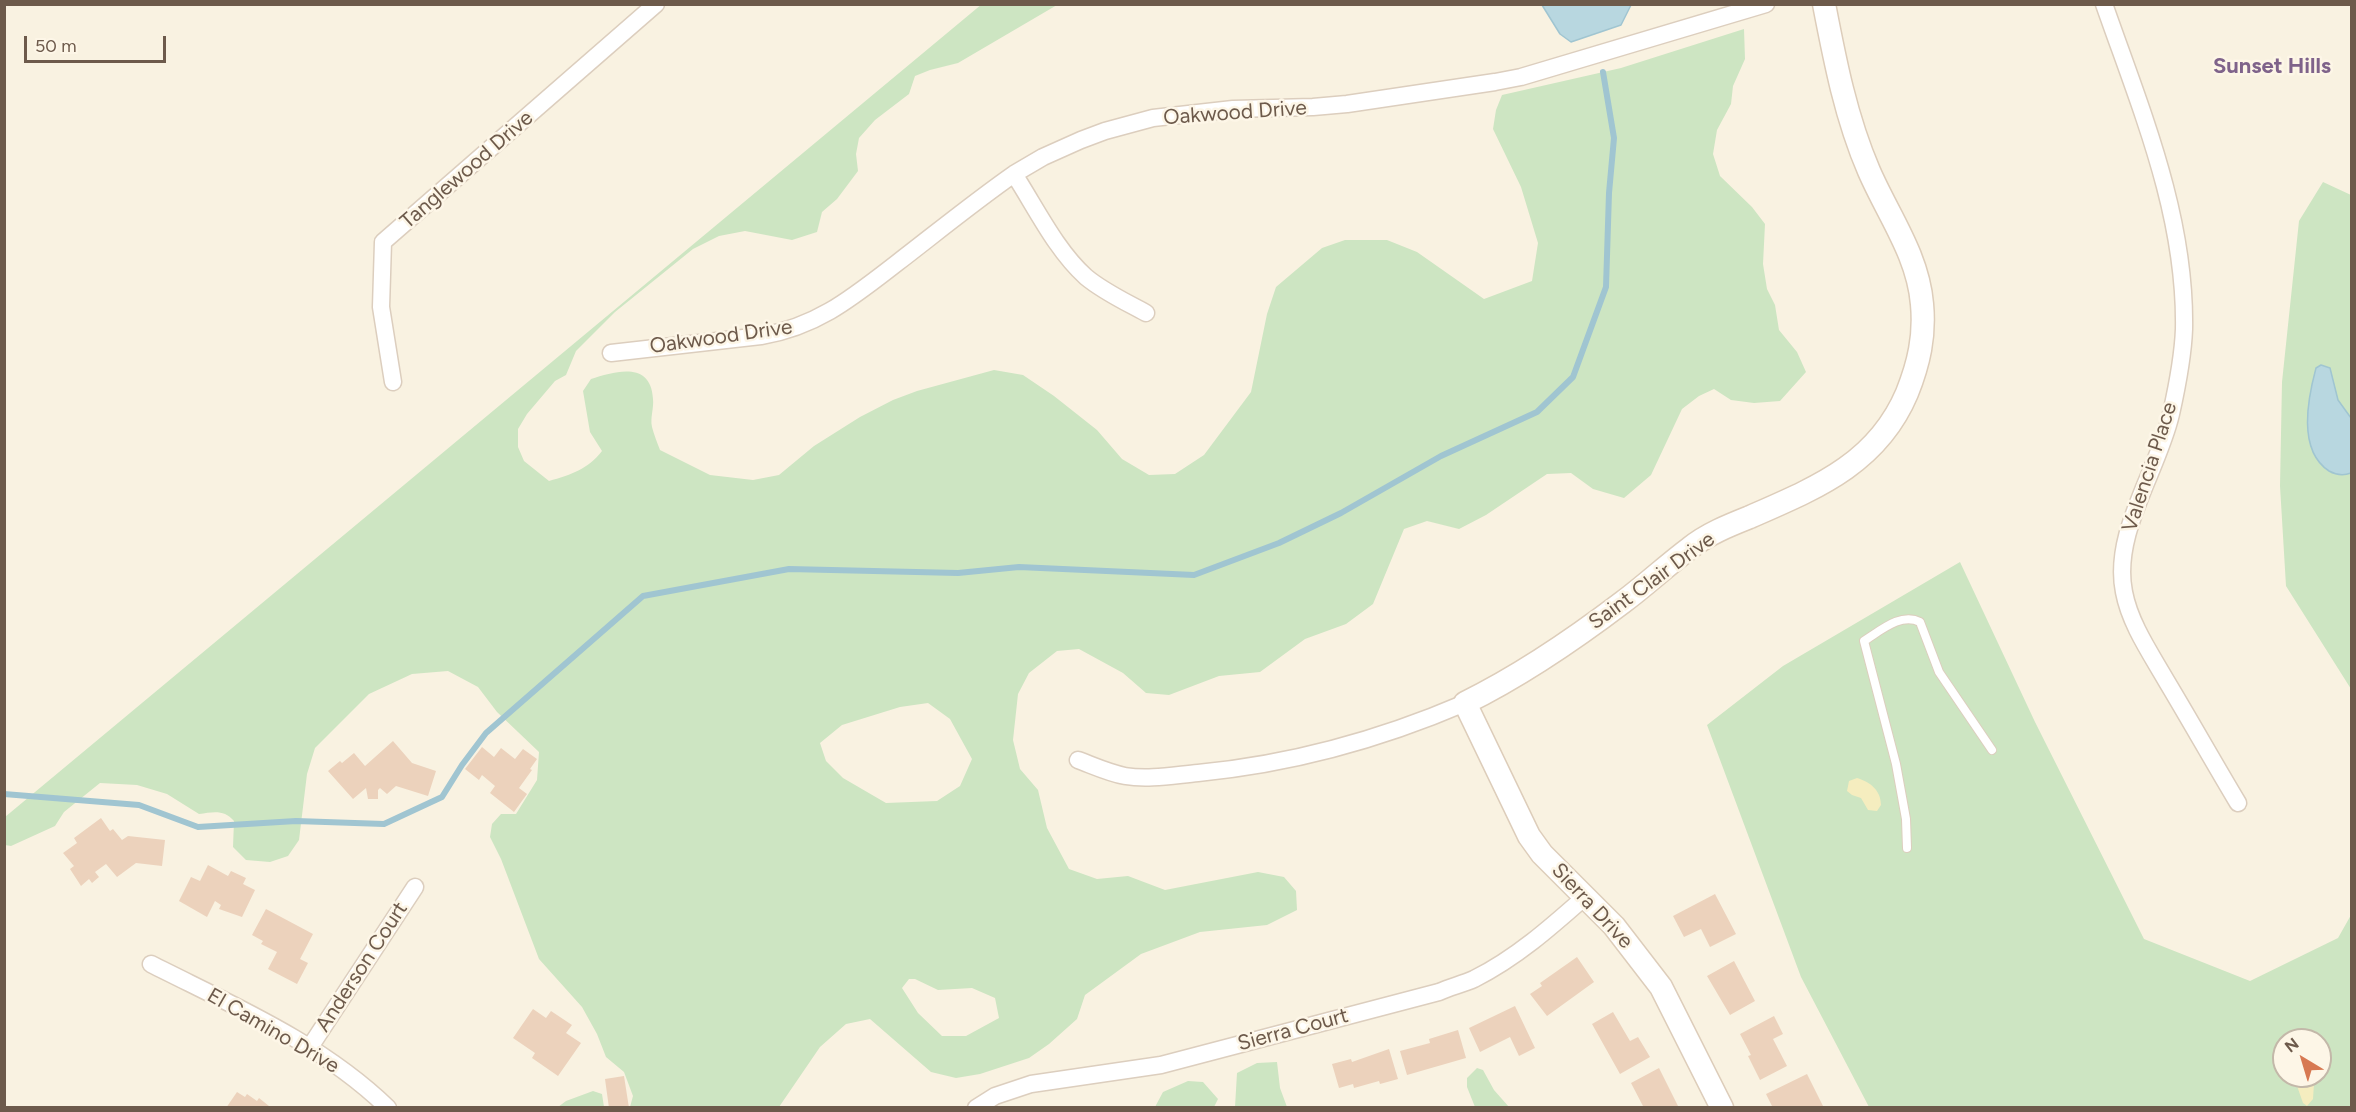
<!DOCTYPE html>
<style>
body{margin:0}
#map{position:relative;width:2356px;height:1112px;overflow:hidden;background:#f9f2e1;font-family:Figtree,sans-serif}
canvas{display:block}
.frame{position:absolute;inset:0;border:6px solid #6d5a4b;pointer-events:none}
.north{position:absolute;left:2272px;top:1028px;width:60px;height:60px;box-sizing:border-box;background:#fdf6e7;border:2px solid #c3b8a9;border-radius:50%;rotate:322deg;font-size:16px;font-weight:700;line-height:24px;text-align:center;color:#6d5a4b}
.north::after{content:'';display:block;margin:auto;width:21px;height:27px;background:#d77952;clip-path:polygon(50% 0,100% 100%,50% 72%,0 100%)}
.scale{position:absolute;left:24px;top:36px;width:142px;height:27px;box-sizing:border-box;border:3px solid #6d5a4b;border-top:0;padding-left:8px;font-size:18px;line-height:21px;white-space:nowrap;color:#6d5a4b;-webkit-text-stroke:4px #fdf6e7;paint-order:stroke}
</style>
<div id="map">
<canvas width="2356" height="1112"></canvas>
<div class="frame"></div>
<div class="north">N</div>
<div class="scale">50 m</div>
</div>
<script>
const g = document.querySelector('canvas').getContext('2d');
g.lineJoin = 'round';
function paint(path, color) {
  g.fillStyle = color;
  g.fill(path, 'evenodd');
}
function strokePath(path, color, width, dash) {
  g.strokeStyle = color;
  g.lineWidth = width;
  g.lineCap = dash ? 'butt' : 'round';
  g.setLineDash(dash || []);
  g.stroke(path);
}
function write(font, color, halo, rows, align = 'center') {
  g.font = font + ' Figtree,sans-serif';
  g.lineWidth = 5;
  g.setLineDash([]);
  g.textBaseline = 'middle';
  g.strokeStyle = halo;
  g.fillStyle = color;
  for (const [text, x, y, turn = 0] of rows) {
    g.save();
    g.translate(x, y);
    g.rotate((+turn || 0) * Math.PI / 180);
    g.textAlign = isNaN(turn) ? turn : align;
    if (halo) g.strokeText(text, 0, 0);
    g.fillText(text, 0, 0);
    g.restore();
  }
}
paint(new Path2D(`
 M982,4L1057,5L958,63L930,70L915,76L909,94L875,120L859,138L856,154L858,171L837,199L822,212L817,232L792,240L745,231L719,236L693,249L615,312L576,351L566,375L555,381L527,414L518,429V447L524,461L549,481C571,475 588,469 602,451L590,432L583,391L591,379C616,371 651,361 653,399C654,408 650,418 652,427C654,435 657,442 660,450L710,475L753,480L779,475L814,446L860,417L893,400L917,391L994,370L1023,375L1054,396L1097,430L1122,459L1149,475L1175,474L1204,455L1251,392L1267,314L1276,287L1322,248L1345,240H1387L1417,252L1484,299L1532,281L1538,243L1521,187L1493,129L1496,110L1502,95L1621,68L1744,29L1745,59L1733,86L1731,104L1717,130L1713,154L1720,176L1752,207L1765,224L1763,264L1767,289L1775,305L1779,330L1797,352L1806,372L1780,401L1754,403L1731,400L1714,389L1699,396L1682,409L1651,475L1624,498L1593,489L1571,473L1547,474L1486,515L1459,529L1427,521L1404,529L1373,604L1346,624L1305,639L1260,672L1219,676L1169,695L1146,693L1123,673L1079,649L1057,651L1029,673L1018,694L1013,740L1020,769L1038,790L1047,828L1069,869L1097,879L1128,876L1165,890L1258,872L1284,877L1296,891L1297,910L1267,925L1200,932L1141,954L1085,995L1077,1019L1049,1044L1029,1058L980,1074L956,1078L931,1072L870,1019L846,1024L820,1047L779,1107H630L633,1096L624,1072L606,1057L597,1034L582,1007L539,959L501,859L490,837L492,824L501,814H516L537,780L539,752L497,712L478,687L448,671L412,674L369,694L315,748L307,774L299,840L288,856L270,862L246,860L233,847L234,821C224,809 213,812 199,814L167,794L137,785L100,783L64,812L55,826L11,846L5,845V817ZM928,703L950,719L972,759L960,786L937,801L886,803L843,778L826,761L820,743L842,725L900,707ZM909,979H915L938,990L972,988L995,998L999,1018L966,1036H942L918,1013L902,988Z
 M2323,182L2351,195V689L2286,586L2280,486L2282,382L2299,221Z
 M1960,562L2035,722L2144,939L2250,981L2338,938L2351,915V1107H1869L1801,977L1707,725L1783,666ZM2284,1040H2320V1076H2284Z
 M1277,1062L1280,1088L1287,1107H1235L1237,1073L1257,1063Z
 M1477,1068L1483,1070L1494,1090L1509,1107H1475L1467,1087V1078Z
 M1188,1081L1203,1082L1218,1099L1214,1107H1155L1163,1092Z
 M593,1091L602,1094L604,1107H558L566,1101Z`), '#cde5c2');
paint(new Path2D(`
 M1857,778C1870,782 1881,790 1881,805L1877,811L1868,810L1861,798L1852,795L1847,791L1849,781Z
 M2300,1076L2308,1077L2314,1083L2313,1099L2307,1106L2303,1103L2296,1083L2295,1080Z`), '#f5edbf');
const water = new Path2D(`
 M1542,5H1631L1621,25L1571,42L1560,34Z
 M2321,365L2330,368L2338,400L2351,418V473C2343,476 2336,475 2329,471C2297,450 2308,398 2316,368Z`);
paint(water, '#b8d7e0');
strokePath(water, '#a0c5d1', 1.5);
strokePath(new Path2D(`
 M4,794L139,805L198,827L296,821L384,824L442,797L462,765L486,733L643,596L789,569L958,573L1019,567L1194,575L1279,543L1341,513L1441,456L1537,412L1573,377L1606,287L1609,193L1614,138L1603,72`), '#a0c5d1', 6);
paint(new Path2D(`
 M393,741L412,763L436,771L428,796L396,786L387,794L380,788L378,790V799H368L366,788L353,799L328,771L340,761L342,763L354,753L365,766Z
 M482,747L494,757L501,748L515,759L523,749L537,759L530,769L532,770L519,788L527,794L514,812L490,793L495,786L482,775L479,780L465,769Z
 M101,818L110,831L113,829L122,840L128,836L165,840L162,866L136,863L117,877L106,864L95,872L99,877L92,883L89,879L81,886L70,869L74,866L63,853L77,843L74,838Z
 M208,865L228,876L231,871L246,878L243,884L255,890L242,917L219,909L221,905L215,901L207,917L179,901L191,877L200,881Z
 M1715,894L1736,934L1710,947L1701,929L1684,937L1673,916Z
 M266,909L313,934L300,959L308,963L297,984L268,969L277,952L261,944L263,941L252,935Z
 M1577,957L1594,982L1547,1016L1530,994L1542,986L1540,983Z
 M1734,961L1755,1001L1730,1015L1707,976Z
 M1515,1006L1535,1048L1519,1056L1510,1037L1480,1052L1469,1028Z
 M533,1009L546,1018L551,1011L572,1025L566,1033L581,1043L558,1076L532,1058L535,1053L513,1038Z
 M1613,1012L1630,1041L1638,1037L1650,1057L1620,1074L1592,1024Z
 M1774,1016L1783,1034L1773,1039L1787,1066L1760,1080L1748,1056L1751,1055L1740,1034Z
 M1458,1030L1466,1058L1407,1075L1400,1051L1430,1043L1429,1039Z
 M1389,1049L1398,1079L1380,1084L1379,1081L1354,1088L1353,1084L1339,1088L1332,1064L1351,1059L1352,1062Z
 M1659,1068L1679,1108H1644L1631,1083Z
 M1807,1074L1824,1108H1773L1766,1094Z
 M624,1076L629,1108H609L605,1079Z
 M237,1092L245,1097L247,1094L257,1101L259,1098L269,1106L268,1108H226Z`), '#ecd2bc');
const lane = new Path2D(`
 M1907,848L1906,819L1896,764L1864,641C1880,631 1901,612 1920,622L1939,672L1992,750`);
const street = new Path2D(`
 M2104,4C2141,110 2186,215 2184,329C2183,357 2177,387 2171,414C2158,471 2112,533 2124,592C2130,624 2151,654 2167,682C2191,722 2214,763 2238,803
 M1014,174C1036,208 1056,250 1086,277C1104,292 1126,302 1146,313
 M611,353L761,336C817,327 853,297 897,263C936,233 974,202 1014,174L1043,157L1081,140L1105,131L1153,118L1233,109L1313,107L1347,104L1495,82L1521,77L1766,4
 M393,382L381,307L383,242L656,4
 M1078,760C1094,766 1109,773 1125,776C1149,780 1175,775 1198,773C1291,764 1379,740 1465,703
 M151,964C234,1006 321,1043 388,1108
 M310,1047L415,887
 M976,1108L995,1096L1031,1084L1161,1065L1439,992C1450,987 1463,984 1474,979C1516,958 1551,927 1586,896`);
const secondary = new Path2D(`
 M1722,1108L1661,987L1614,926L1542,854L1529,836L1465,703C1522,675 1573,640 1623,602C1646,585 1667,565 1690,548C1707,534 1730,525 1750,517C1816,488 1877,464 1907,393C1919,363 1925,336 1922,304C1918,255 1888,215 1869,171C1846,118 1835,61 1824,4`);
strokePath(lane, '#dccebe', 10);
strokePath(street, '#dccebe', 19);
strokePath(secondary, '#ddcdba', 25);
strokePath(lane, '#fff', 8);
strokePath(street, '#fff', 16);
strokePath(secondary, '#fff', 22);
write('21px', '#6d5a4b', '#fdf6e7', [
 ["Oakwood Drive",1235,113,-4],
 ["Tanglewood Drive",467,170,-41],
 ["Oakwood Drive",721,337,-8],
 ["Valencia Place",2150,467,-72],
 ["Saint Clair Drive",1652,581,-36],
 ["Sierra Drive",1592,906,47],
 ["Anderson Court",362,967,-57],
 ["Sierra Court",1293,1030,-15],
 ["El Camino Drive",273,1031,30]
]);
write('bold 22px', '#7f638a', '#fdf6e7', [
 ["Sunset Hills",2272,67]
]);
</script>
